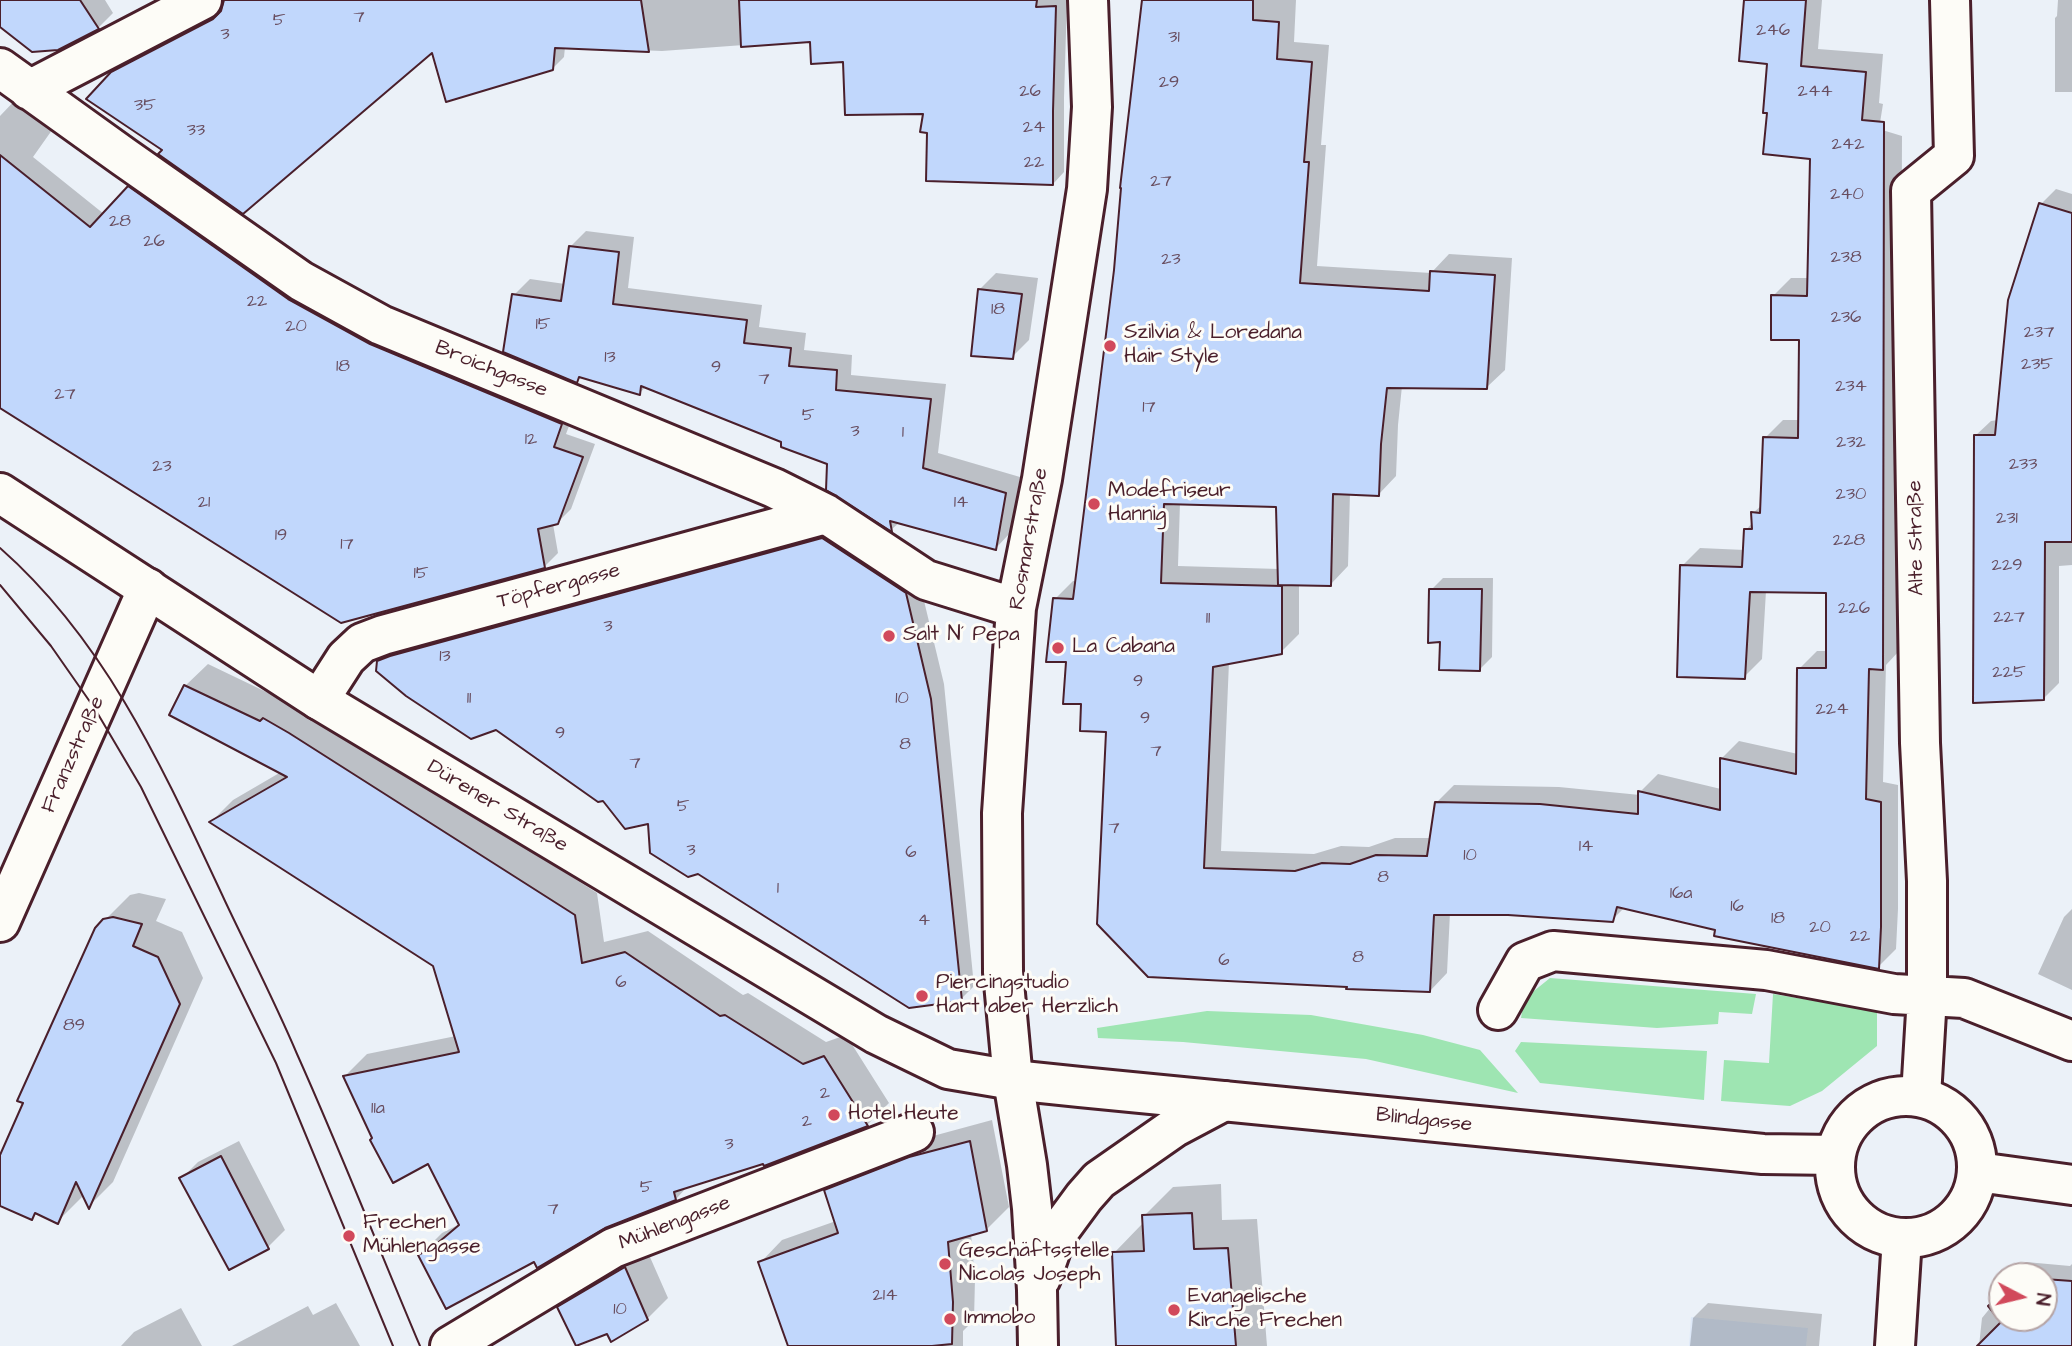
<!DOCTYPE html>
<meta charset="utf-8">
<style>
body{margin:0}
#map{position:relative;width:2072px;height:1346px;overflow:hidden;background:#ebf1f8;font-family:"Architects Daughter",sans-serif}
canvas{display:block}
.north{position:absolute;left:1988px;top:1262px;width:70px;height:70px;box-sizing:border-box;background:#fdfcf7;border:2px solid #b5a4a5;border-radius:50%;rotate:97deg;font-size:19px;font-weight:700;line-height:28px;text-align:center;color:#4a1f2b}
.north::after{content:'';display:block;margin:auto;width:24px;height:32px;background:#d1495b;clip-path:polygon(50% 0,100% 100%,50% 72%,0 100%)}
</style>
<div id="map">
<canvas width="2072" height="1346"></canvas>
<div class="north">N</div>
</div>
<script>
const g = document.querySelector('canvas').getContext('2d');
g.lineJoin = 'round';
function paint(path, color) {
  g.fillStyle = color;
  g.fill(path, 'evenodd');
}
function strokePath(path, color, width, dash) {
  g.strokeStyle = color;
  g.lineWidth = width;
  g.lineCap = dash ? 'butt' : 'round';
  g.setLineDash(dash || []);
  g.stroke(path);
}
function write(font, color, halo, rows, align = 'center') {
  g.font = font + ' "Architects Daughter",sans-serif';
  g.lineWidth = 6;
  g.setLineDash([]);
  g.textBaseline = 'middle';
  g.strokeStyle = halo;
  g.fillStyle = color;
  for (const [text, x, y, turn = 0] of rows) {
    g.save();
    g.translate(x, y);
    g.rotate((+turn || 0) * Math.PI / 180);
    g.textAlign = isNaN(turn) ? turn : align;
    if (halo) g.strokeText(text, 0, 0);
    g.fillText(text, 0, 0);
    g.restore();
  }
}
paint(new Path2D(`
 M1691,1317L1808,1328L1806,1346H1689Z`), '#dee9f9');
paint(new Path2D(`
 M1550,978L1756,994L1752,1014L1719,1012L1718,1024L1657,1028L1521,1018L1524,999Z
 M1773,994L1877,1011V1046L1822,1091L1790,1106L1721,1101L1724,1060L1769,1063Z
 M1207,1011L1311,1015L1423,1035L1480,1050L1518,1093L1366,1059L1183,1042L1098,1038L1097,1028Z
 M1521,1042L1707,1051L1704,1100L1540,1083L1515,1051Z`), '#9ee5b2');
paint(new Path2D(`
 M0,0H105L113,13L98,28L0,25Z
 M226,0H1067L1064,98V172L1053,184L929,132L925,112L812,40L662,51L565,47L564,57L552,69L433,50L165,150L112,73L125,61L194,24L198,28L209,17L223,10Z
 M1142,0H1296L1294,42L1329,45L1321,145H1326L1317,266L1431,273L1449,254L1512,258L1505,370L1487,387L1402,386L1398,425L1396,476L1379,494L1350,493L1348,566L1331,584L1299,583V634L1281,652L1229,662L1221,851L1314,854L1341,846L1369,847L1395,838H1431L1436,803L1454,785L1559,787L1640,795V792L1658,774L1721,789V759L1739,741L1798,754L1799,669L1817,651H1828L1827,592L1766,591L1762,659L1744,677L1682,566L1700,548L1745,550L1746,530L1753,522V513L1762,505L1765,438L1783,420H1800L1801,338L1773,296L1791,278H1810L1812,157L1769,111V62L1745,0H1822L1818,49L1883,54L1879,103L1883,104L1879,129L1902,136L1900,650L1886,665L1883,782L1898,785V909L1896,949L1878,967L1625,907L1612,920L1508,913H1450L1447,973L1430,991L1149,976L1107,731L1083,703L1067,660L1055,599L1073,581H1077L1115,270ZM1180,503L1278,506L1279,569L1178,566Z
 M2058,0H2072V92H2055V18L2057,16Z
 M19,96L57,123L33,157L104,214L143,174L575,410L566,434L595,444L571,509L557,523L553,524L558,553L544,567L0,406V116Z
 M2056,189L2072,194V565L2059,566V683L2044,698L1975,436L1991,421L1998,420L2041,204Z
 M586,231L634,237L628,288L762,305L759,327L806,333L804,350L852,355L851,375L946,384L938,453L1020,477L1011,532L996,548L900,522L892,529L828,489L829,463L783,441L646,386L640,393L581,376L576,381L514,295L530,279L565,284L570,247Z
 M996,273L1038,278L1029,340L1012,357L979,290Z
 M836,525L919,580L944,684L974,986L961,999L650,822L604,799L497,729L378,662L392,648Z
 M1443,578H1493L1492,657L1480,669L1441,640L1431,590Z
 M208,664L283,700L286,697L311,711L597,893L604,942L648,931L743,995L748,993L826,1042L846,1035L889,1103L867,1125L764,1162L688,1186L676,1199L604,1226L535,1260L420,1255L442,1233L460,1224L429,1162L374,1138L345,1076L367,1054L456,1036L435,965L212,821L233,800L281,772L185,686Z
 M139,893L166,899L156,921L182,932L203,978L113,1182L89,1206L84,1195L58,1221L38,1212L32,1218L0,1204V1159L96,929L130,895Z
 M2072,909V990L2038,974L2064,917Z
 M992,1120L1009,1207L986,1230L971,1234L975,1279L974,1320L963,1331V1346H791L760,1263L782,1240L836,1221L826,1191L848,1168L933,1136Z
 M239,1141L285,1230L268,1247L181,1179L198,1162Z
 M1221,1184L1222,1220L1257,1219L1267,1346H1118L1114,1253L1143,1223L1144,1216L1173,1187Z
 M646,1248L668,1298L647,1319L612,1339L608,1331L559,1308L579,1287Z
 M2026,1262L2070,1266L2072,1264V1346H1979L1982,1318L2000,1296L2002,1285V1318H2044V1276H2011Z
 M336,1303L360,1346H232L308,1306L313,1315Z
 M1708,1303L1822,1314L1819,1346H1690L1693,1318Z
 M181,1308L202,1346H121L134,1332Z`), '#0003');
const building = new Path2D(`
 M0,0H80L99,29L58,50L32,52L0,27Z
 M224,0H641L649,52L555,48L553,70L446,102L432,53L243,214L158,154L162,150L86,99L111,72L213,19L221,11Z
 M739,0H1037L1036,7L1056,6L1053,111V185L926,181L927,133L920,132L923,114L845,115L843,62L811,64L810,42L741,47Z
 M1142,0H1253V20L1279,22L1277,59L1312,62L1304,162H1309L1300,283L1429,291L1430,271L1495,275L1487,389L1387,388L1381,444L1379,496L1333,494L1331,586L1278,585L1276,507L1164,504L1161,583L1282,586V654L1213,667L1204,868L1295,871L1322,863L1350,864L1376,855L1427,856L1435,802L1540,804L1638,814V791L1720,810V758L1796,774L1797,668H1826V593L1750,592L1745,679L1677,677L1680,565L1742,567L1744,529H1752L1751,512L1760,513L1763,437L1798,438L1799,340H1771V295L1807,296L1810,159L1763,154L1767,113H1763L1767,64L1739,61L1744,0H1806L1801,66L1866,72L1862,120L1884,122L1883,670L1869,669L1866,799L1881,802V927L1879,969L1714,936L1715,930L1617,907L1613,922L1508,915H1434L1430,992L1346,989L1347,987L1148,977L1097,924L1106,732L1080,731L1081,704H1063L1066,662H1046L1053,598L1073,599L1114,270L1121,188H1120Z
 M0,155L90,227L128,186L288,299L370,344L562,424L554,447L583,457L558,524L538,529L545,568L341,623L0,408Z
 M2039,203L2072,213V542H2045L2044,700L1973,703L1974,435H1995L2008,300Z
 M569,246L619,252L613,304L747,320L744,343L791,348L789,366L837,370L836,390L931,399L923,468L1006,493L996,550L890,521L892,532L826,490L827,464L781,447V442L641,386L640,395L579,377L577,383L503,352L512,294L561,301Z
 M978,289L1022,294L1013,359L971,356Z
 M822,538L906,593L931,699L962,1001L909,1008L698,874L688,877L650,853L648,824L625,829L603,801L598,802L496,730L471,739L406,696L376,671L377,661L390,656Z
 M1429,589H1482L1480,671L1439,670L1440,642L1428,643Z
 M184,685L260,721L263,718L289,733L575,915L582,963L625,952L720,1016L725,1015L803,1064L824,1056L868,1126L764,1166L763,1164L674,1192L676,1200L605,1228L537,1268L534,1262L446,1309L418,1255L433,1247L459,1225L428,1164L393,1183L370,1140L372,1138L343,1076L459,1052L433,966L209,822L287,777L169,715Z
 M113,917L142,924L133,946L158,957L180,1004L89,1209L76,1182L58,1224L35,1213L32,1220L0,1206V1155L23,1103L17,1101L95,928L103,919Z
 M970,1141L987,1231L948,1242L953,1302L952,1344L932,1346H788L758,1262L838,1233L824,1190L909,1157Z
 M221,1156L269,1249L229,1270L179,1178Z
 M1192,1213L1194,1249L1228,1248L1236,1346H1116L1112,1252L1144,1251L1142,1215Z
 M625,1267L648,1320L611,1342L607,1334L576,1346L557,1307Z
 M2044,1279L2072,1281V1346H1977L2001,1322L1988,1306L1998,1297L1999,1290L2002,1288V1318H2044Z`);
paint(building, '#c1d7fc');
strokePath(building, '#4a1f2b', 2);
const minor = new Path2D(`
 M0,68L124,157L301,281L381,325L774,488L826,514L926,580L1016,608
 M29,90L202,0
 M319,700L346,658L362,643L383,635L826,514
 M1498,1010L1525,962L1553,951L1766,970L1894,994L1964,998L2072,1041
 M1921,1096L1927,996V881L1920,743L1911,191L1954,156L1950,0
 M1041,1278L1056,1235L1084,1197L1099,1180L1175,1127L1224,1101
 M450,1346L613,1248L914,1132
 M1038,1346L1037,1290L1032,1208L1027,1165L1013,1080L1003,972L1002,813L1016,608L1042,479L1087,189L1092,107L1088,0
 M1895,1346L1902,1238`);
const tertiary = new Path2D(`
 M0,922L148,588`);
const secondary = new Path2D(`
 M0,493L319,700L876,1034L948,1069L1013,1080L1080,1087L1763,1154L1836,1155
 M1835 1167a71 71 0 1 1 142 0a71 71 0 1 1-142 0Z
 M1978,1172L2072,1185`);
strokePath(minor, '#4a1f2b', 44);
strokePath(tertiary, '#4a1f2b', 44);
strokePath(secondary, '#4a1f2b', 44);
strokePath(minor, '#fdfcf7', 38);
strokePath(tertiary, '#fdfcf7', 38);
strokePath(secondary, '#fdfcf7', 38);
strokePath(new Path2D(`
 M0,548C108,643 165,773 225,901C249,952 275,1002 297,1054C340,1150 379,1249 420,1346
 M0,585L51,646L95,709L141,787L276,1063L393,1346`), '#4a1f2b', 2);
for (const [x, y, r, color] of [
 [1110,346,7,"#d1495b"],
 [1094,504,7,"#d1495b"],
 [889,636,7,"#d1495b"],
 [1058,648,7,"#d1495b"],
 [922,996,7,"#d1495b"],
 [834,1115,7,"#d1495b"],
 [349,1236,7,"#d1495b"],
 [945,1264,7,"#d1495b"],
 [1174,1310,7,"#d1495b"],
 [950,1319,7,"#d1495b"]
]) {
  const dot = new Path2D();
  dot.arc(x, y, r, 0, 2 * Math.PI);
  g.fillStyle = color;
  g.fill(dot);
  strokePath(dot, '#fdfcf7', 2.5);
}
write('18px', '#684d5f', null, [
 ["7",359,18],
 ["5",279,21],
 ["246",1773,31],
 ["3",225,35],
 ["31",1174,38],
 ["29",1169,83],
 ["26",1030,92],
 ["244",1815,92],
 ["35",145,106],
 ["24",1034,128],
 ["33",196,131],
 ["242",1848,145],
 ["22",1034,163],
 ["27",1161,182],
 ["240",1847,195],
 ["28",120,222],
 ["26",154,242],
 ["238",1846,258],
 ["23",1171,260],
 ["22",257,302],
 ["18",998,310],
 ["236",1846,318],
 ["15",543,325],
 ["20",296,327],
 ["237",2039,333],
 ["13",610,358],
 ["235",2037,365],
 ["18",343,367],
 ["9",716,368],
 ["7",764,380],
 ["234",1851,387],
 ["27",65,395],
 ["17",1149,408],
 ["5",808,416],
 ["3",855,432],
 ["1",903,433],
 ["12",531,440],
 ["232",1851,443],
 ["233",2023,465],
 ["23",162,467],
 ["230",1851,495],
 ["21",204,503],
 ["14",961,503],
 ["231",2007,519],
 ["19",281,536],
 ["228",1849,541],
 ["17",347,545],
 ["229",2007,566],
 ["15",421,574],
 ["226",1854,609],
 ["227",2009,618],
 ["11",1208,619],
 ["3",608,627],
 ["13",445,657],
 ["225",2009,673],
 ["9",1138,682],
 ["11",469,699],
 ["10",902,699],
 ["224",1832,710],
 ["9",1145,719],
 ["9",560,734],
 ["8",905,745],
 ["7",1156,752],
 ["7",635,764],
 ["5",683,807],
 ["7",1114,829],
 ["14",1586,847],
 ["3",691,851],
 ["6",911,853],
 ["10",1470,856],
 ["8",1383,878],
 ["1",778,889],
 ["16a",1681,894],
 ["16",1737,907],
 ["18",1778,919],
 ["4",924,921],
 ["20",1820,928],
 ["22",1860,937],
 ["8",1358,958],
 ["6",1224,961],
 ["6",621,983],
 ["89",74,1026],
 ["2",825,1094],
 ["11a",378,1109],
 ["2",807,1122],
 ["3",729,1145],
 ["5",646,1188],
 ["7",553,1210],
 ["214",885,1296],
 ["10",620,1310]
]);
write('21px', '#4a1f2b', '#fdfcf7', [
 ["Szilvia & Loredana",1124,334],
 ["Hair Style",1124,358],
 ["Modefriseur",1108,492],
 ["Hannig",1108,516],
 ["Salt N´ Pepa",903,636],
 ["La Cabana",1072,648],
 ["Piercingstudio",936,984],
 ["Hart aber Herzlich",936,1008],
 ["Hotel Heute",848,1115],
 ["Frechen",363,1224],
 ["Mühlengasse",363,1248],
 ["Geschäftsstelle",959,1252],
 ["Nicolas Joseph",959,1276],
 ["Evangelische",1188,1298],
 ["Kirche Frechen",1188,1322],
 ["Immobo",964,1319]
], 'left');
write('21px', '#4a1f2b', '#fdfcf7', [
 ["Broichgasse",491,370,22],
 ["Alte Straße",1917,538,-91],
 ["Rosmarstraße",1030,539,-80],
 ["Töpfergasse",559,587,-15],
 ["Franzstraße",74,755,-66],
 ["Dürener Straße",497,807,31],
 ["Blindgasse",1424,1121,6],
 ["Mühlengasse",675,1224,-21]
]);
</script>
